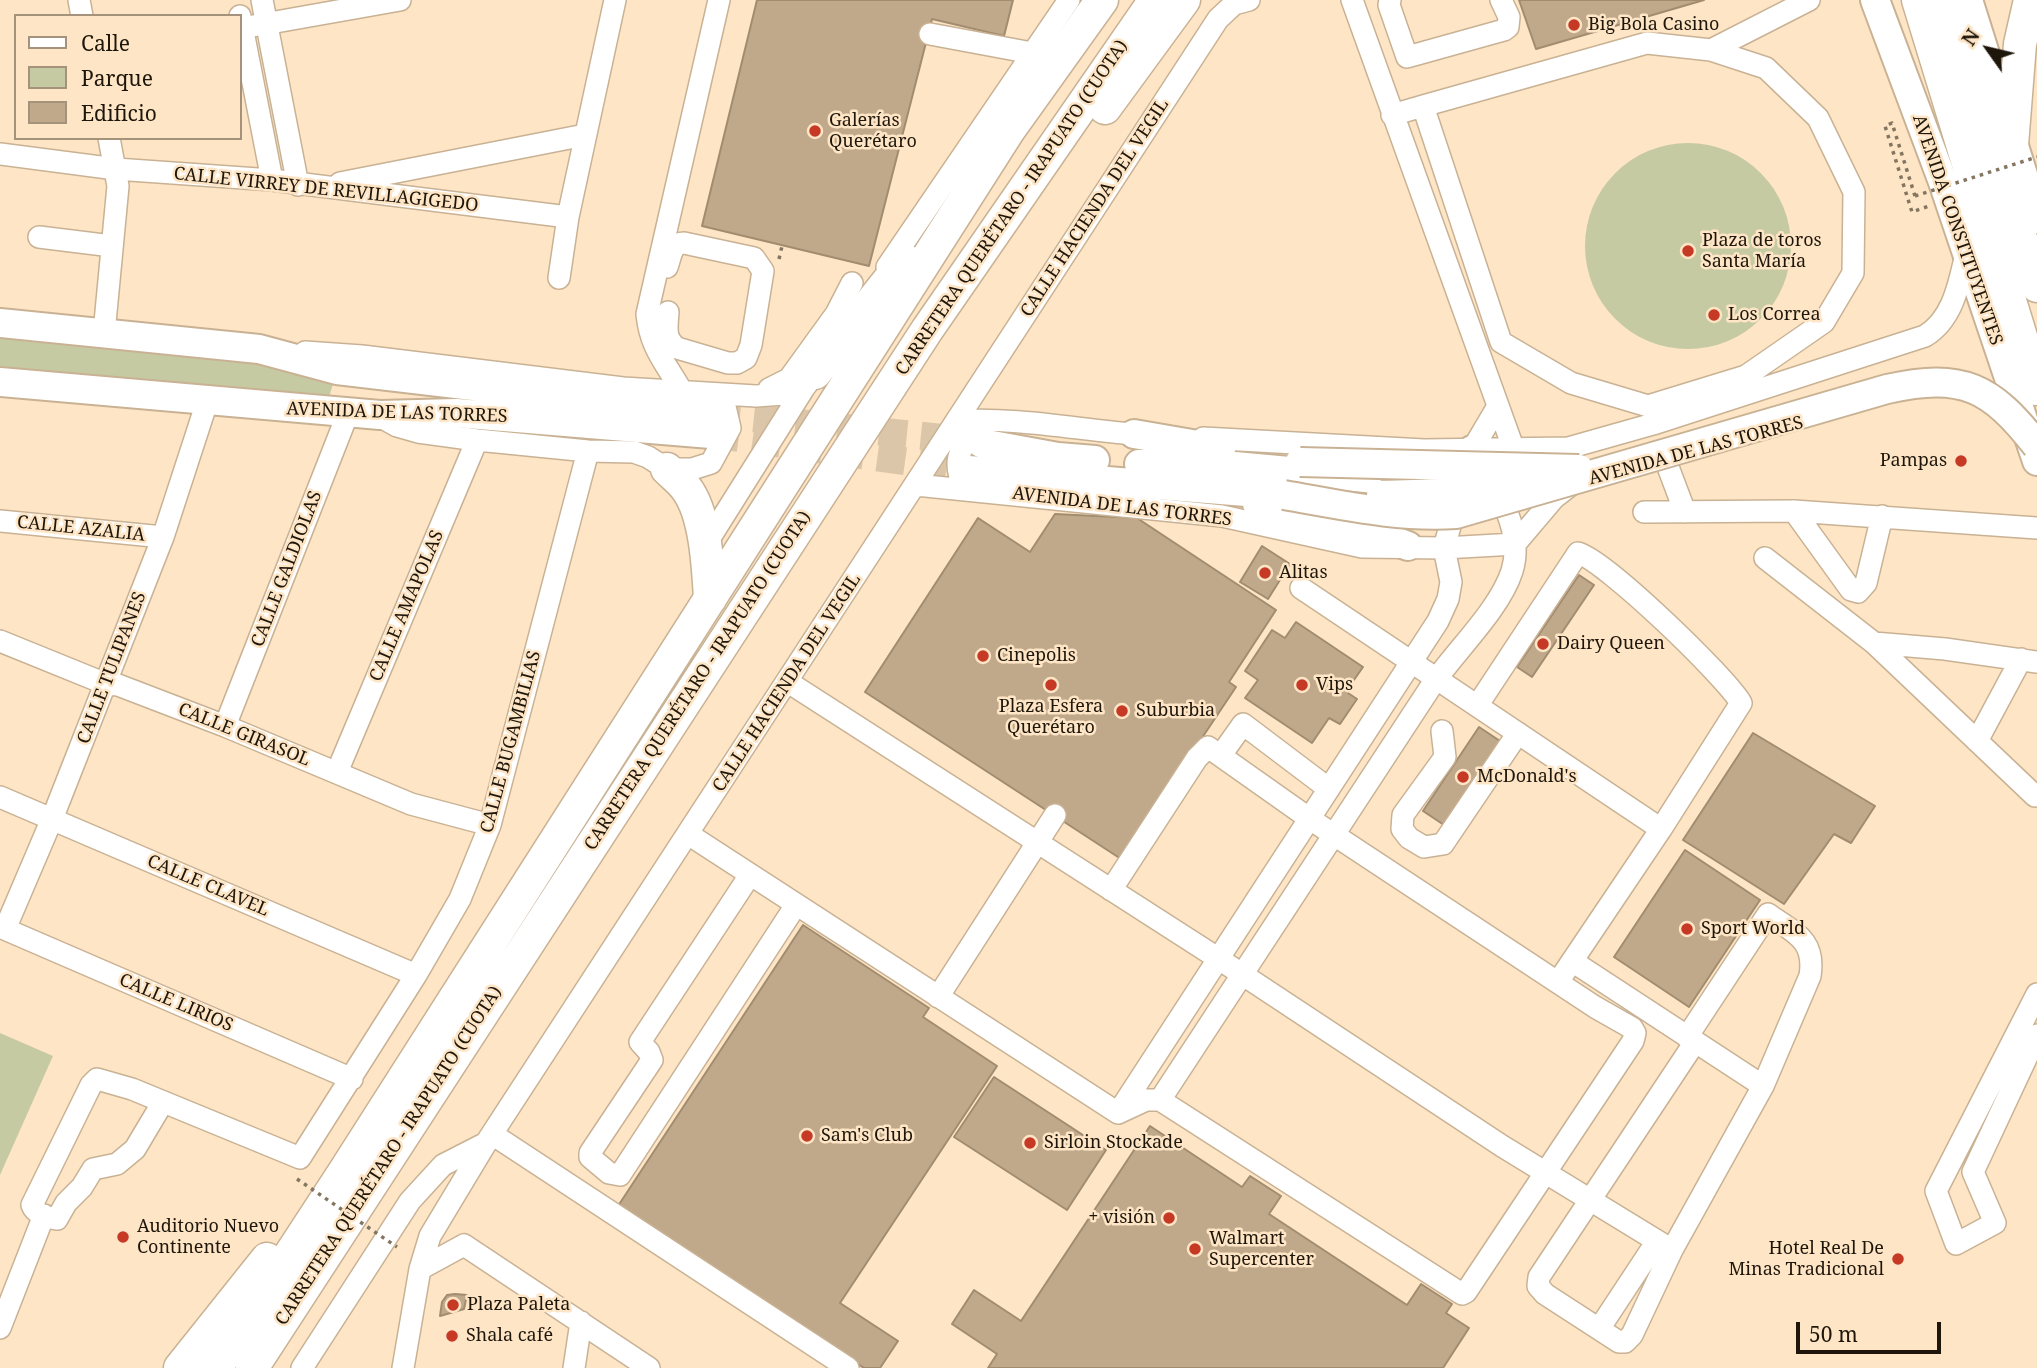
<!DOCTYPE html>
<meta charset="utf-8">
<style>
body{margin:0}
#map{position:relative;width:2037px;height:1368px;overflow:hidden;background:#fde5c6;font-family:"Noto Serif",serif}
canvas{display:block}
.legend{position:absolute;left:14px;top:14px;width:228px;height:126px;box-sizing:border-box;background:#fde5c6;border:2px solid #a4927b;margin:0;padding:9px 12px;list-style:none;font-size:21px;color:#1e160a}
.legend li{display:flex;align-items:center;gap:14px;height:35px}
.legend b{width:35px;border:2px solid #a4927b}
.north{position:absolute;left:1953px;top:14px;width:70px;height:70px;-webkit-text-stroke:5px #fde5c6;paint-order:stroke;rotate:304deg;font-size:19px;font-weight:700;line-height:28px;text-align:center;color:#1e160a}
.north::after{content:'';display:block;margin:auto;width:24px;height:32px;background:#1e160a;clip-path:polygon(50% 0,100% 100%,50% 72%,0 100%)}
.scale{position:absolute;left:1796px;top:1322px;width:145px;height:32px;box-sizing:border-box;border:4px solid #1e160a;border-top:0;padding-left:9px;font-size:21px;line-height:24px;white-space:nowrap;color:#1e160a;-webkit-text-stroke:5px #fde5c6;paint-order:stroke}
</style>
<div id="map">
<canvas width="2037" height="1368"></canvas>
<ul class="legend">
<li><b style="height:9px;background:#fff"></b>Calle</li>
<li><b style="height:19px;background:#c6caa3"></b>Parque</li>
<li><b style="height:19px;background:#c0a98b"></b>Edificio</li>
</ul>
<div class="north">N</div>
<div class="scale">50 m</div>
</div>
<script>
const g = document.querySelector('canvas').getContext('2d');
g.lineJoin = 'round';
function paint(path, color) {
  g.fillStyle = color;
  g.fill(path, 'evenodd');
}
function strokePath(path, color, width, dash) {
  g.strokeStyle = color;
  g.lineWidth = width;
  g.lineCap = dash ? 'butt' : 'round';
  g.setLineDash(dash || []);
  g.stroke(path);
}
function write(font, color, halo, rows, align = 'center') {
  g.font = font + ' "Noto Serif",serif';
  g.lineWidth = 5;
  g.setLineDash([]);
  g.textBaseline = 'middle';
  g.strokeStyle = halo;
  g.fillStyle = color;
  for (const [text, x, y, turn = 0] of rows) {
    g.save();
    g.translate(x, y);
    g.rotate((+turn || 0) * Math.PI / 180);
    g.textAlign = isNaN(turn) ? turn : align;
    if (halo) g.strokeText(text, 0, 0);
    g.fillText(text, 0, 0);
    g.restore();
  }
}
paint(new Path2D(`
 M1585 246a103 103 0 1 1 206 0a103 103 0 1 1-206 0Z
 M0,323L337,370L325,411L0,382Z
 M0,1033L53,1056L0,1175Z`), '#c6caa3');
const building = new Path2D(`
 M757,0H1013L1004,36L932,19L869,266L702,226Z
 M1519,0H1704L1536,49Z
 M1055,514L1137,518L1276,610L1229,682L1236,687L1121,859L865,692L978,518L1030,552Z
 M1262,546L1290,564L1268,599L1240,582Z
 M1579,575L1594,585L1532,677L1517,667Z
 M1296,622L1363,667L1347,690L1348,693L1357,699L1340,724L1329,718L1312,743L1245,698L1258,680L1245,671L1272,630L1285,638Z
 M1479,727L1503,743L1447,827L1423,811Z
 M1753,733L1875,806L1851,843L1834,834L1784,904L1683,840Z
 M1685,850L1760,900L1689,1007L1614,957Z
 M803,925L929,1008L923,1017L997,1066L840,1303L898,1341L880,1368H864L618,1206Z
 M994,1077L1106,1150L1067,1210L954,1137Z
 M1150,1126L1242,1187L1250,1176L1281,1196L1269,1214L1407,1305L1421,1284L1452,1304L1446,1313L1469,1328L1443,1368H988L997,1354L952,1324L974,1290L1021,1321Z
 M455,1294L467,1295L464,1309L440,1316L442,1302L447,1295Z`);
paint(building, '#c0a98b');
strokePath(building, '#a28c6f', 2);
strokePath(new Path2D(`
 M712,414L972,441
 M711,434L968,470`), '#dcc6aa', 28, [28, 14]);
const minor = new Path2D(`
 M79,0L82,16
 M262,0L298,185
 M1352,0L1514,450L1524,457
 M1390,0L1389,5L1407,57L1504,30L1508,27L1509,17L1501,0
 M240,16L272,180
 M253,26L400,0
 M930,34L1032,53
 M1711,50L1809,0
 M1392,115L1423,106L1647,43L1711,50L1766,68L1818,118L1854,192L1853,273L1824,322L1746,376L1648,406L1571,383L1501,342L1423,106
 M0,154L116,169L272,180L568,217
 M340,183L585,135
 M39,237L112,246
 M667,267C671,257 671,243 684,243L754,258L763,271L751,345L746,358L737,363H728L677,348C664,339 667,327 668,312
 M887,267L1069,0
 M559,278L568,217L615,0
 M104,333L118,186L109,138
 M305,352L362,356L623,388L756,396L784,394L804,388
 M769,389L789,379L836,314L852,283
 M681,390C665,362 650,347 647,314L719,0
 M381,417L397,426L418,432L477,440L588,451L634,452L648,457L667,469H692L711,463L730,428L722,394
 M957,421C1020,417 1083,431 1146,435
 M1203,438L1424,450L1568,448L1653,424L1925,336C1953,319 1959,284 1966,254
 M1665,459L1685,512
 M1469,460L1472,450L1498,406
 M916,485L1222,516L1362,547L1444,548L1515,544L1554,498L1572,484
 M964,486C949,457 964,441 987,422
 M1794,511L1851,590L1858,592L1866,583L1882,516
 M1644,512L1794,511L2037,528
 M0,521L163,537
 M706,544L804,388L822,363
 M1765,558L1874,643L2035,796
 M1301,588L1661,829
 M0,641L106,684L118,685L225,726L411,804L490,825
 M1874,643L1945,649L2037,662
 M788,682L1219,959L1502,1146L1672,1250
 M1477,706L1578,553C1606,561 1725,676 1741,703L1661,829L1558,982
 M225,726L348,413
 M1442,731L1445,757L1403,815L1402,829L1409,838L1424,847L1443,844L1518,733
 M1977,741L2021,659
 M1221,755L1243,724L1329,789
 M337,772L477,440
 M0,797L416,975
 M688,834L1118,1113L1146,1100H1160C1250,963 1340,825 1430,688C1454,652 1499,611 1512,571C1521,543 1509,515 1498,490
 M750,875L640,1042L649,1052L652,1060L590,1153V1157L609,1173L620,1175L796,905
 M1111,890L1197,758L1208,747L1310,819L1595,1007L1632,1028L1635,1033L1633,1041L1466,1292L1462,1294L1160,1100
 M0,927L352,1079
 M5,929L52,819L163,537L207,402
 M1572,961L1763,1086
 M2037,994L1936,1191L1956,1244L1995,1223L1973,1172L2037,1035
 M938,997L1055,815
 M1687,1037L1768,914C1793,932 1816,939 1810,976L1763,1086L1672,1250L1632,1335L1625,1342H1619L1545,1294L1538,1286L1539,1277L1695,1042
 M163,1102L135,1149L117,1164L93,1169L82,1187L66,1203L57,1219C48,1218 35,1214 32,1205L91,1085L97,1079L132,1089L300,1158L416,975L460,899L490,825L588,451
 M1118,1113L1438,621L1448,599L1451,582L1444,548L1457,501
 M492,1134L848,1368
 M420,1269L464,1245L649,1368
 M0,1328L44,1215
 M1599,1329L1657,1241
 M302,1368L410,1201L443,1165L486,1143
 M403,1368L420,1269L430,1236L486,1143L1218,19L1234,4L1249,0
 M574,1368L581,1322`);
const major = new Path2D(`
 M1875,0L1943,182L2037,461
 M1968,0L2037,219
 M0,323L259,349L337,370L712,414
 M0,382L380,415L456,413L711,434
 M1134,434L1221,449
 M981,443L1058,457L1095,460
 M1139,464L1191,462L1409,482C1444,479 1448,475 1472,450
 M968,470L1284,495
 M1257,504L1356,526L1408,546`);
const highway = new Path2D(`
 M1918,0L2037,389
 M1945,0L1989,143L2037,286
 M1105,108L1184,0
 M2012,145L2020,44L2030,0
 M815,373L905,260
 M667,469C673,475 681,481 686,488C706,514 708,567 710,599
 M180,1368L267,1259
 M216,1368L344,1172L1009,130L1102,0
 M252,1368L927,330L1155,0`);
strokePath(minor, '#c9b294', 24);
strokePath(major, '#c9b294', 32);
strokePath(highway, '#c9b294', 35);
strokePath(new Path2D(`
 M1915,196L1892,123L1885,126L1912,212L1929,206
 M779,259L782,246`), '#847560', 3.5, [3.5, 5]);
strokePath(minor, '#fff', 21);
strokePath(major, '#fff', 28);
strokePath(highway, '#fff', 32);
const majorBridge = new Path2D(`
 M1300,462L1579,469
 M1284,495C1342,505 1398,518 1456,514L1887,389C1963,372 1991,387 2037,446
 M1381,495L1447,493L1521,479`);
strokePath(majorBridge, '#c9b294', 32, []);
strokePath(new Path2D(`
 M1915,196L2037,157
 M297,1179L397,1247`), '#847560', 3.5, [3.5, 5]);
strokePath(majorBridge, '#fff', 28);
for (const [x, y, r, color] of [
 [1574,25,7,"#c53925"],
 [815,131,7,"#c53925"],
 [1688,251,7,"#c53925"],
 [1714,315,7,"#c53925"],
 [1961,461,7,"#c53925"],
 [1265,573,7,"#c53925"],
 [1543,644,7,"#c53925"],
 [983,656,7,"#c53925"],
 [1051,685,7,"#c53925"],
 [1302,685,7,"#c53925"],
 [1122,711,7,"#c53925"],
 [1463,777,7,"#c53925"],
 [1687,929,7,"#c53925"],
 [807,1136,7,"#c53925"],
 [1030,1143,7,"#c53925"],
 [1169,1218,7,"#c53925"],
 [123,1237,7,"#c53925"],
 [1195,1249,7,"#c53925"],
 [1898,1259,7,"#c53925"],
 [453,1305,7,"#c53925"],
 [452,1336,7,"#c53925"]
]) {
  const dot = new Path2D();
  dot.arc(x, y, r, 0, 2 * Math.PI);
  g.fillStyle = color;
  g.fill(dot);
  strokePath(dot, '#fde5c6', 2.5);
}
write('18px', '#1e160a', '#fde5c6', [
 ["Big Bola Casino",1588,25],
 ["Galerías",829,121],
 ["Querétaro",829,142],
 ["Plaza de toros",1702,241],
 ["Santa María",1702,262],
 ["Los Correa",1728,315],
 ["Pampas",1947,461,"right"],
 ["Alitas",1279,573],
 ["Dairy Queen",1557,644],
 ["Cinepolis",997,656],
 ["Vips",1316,685],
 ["Plaza Esfera",1051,707,"center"],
 ["Querétaro",1051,728,"center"],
 ["Suburbia",1136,711],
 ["McDonald's",1477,777],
 ["Sport World",1701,929],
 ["Sam's Club",821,1136],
 ["Sirloin Stockade",1044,1143],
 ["+ visión",1155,1218,"right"],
 ["Auditorio Nuevo",137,1227],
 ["Continente",137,1248],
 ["Walmart",1209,1239],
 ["Supercenter",1209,1260],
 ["Hotel Real De",1884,1249,"right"],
 ["Minas Tradicional",1884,1270,"right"],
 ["Plaza Paleta",467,1305],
 ["Shala café",466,1336]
], 'left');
write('18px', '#1e160a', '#fde5c6', [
 ["CALLE VIRREY DE REVILLAGIGEDO",326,190,6],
 ["CARRETERA QUERÉTARO - IRAPUATO (CUOTA)",1012,208,-56],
 ["CALLE HACIENDA DEL VEGIL",1095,208,-57],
 ["AVENIDA CONSTITUYENTES",1957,230,71],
 ["AVENIDA DE LAS TORRES",397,413,2],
 ["AVENIDA DE LAS TORRES",1696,451,-15],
 ["AVENIDA DE LAS TORRES",1122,507,7],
 ["CALLE AZALIA",81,529,6],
 ["CALLE GALDIOLAS",287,569,-69],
 ["CALLE AMAPOLAS",407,606,-67],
 ["CALLE TULIPANES",112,668,-69],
 ["CARRETERA QUERÉTARO - IRAPUATO (CUOTA)",698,681,-57],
 ["CALLE HACIENDA DEL VEGIL",787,683,-57],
 ["CALLE GIRASOL",244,735,22],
 ["CALLE BUGAMBILIAS",511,742,-75],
 ["CALLE CLAVEL",208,886,23],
 ["CALLE LIRIOS",176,1003,23],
 ["CARRETERA QUERÉTARO - IRAPUATO (CUOTA)",389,1156,-57]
]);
</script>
